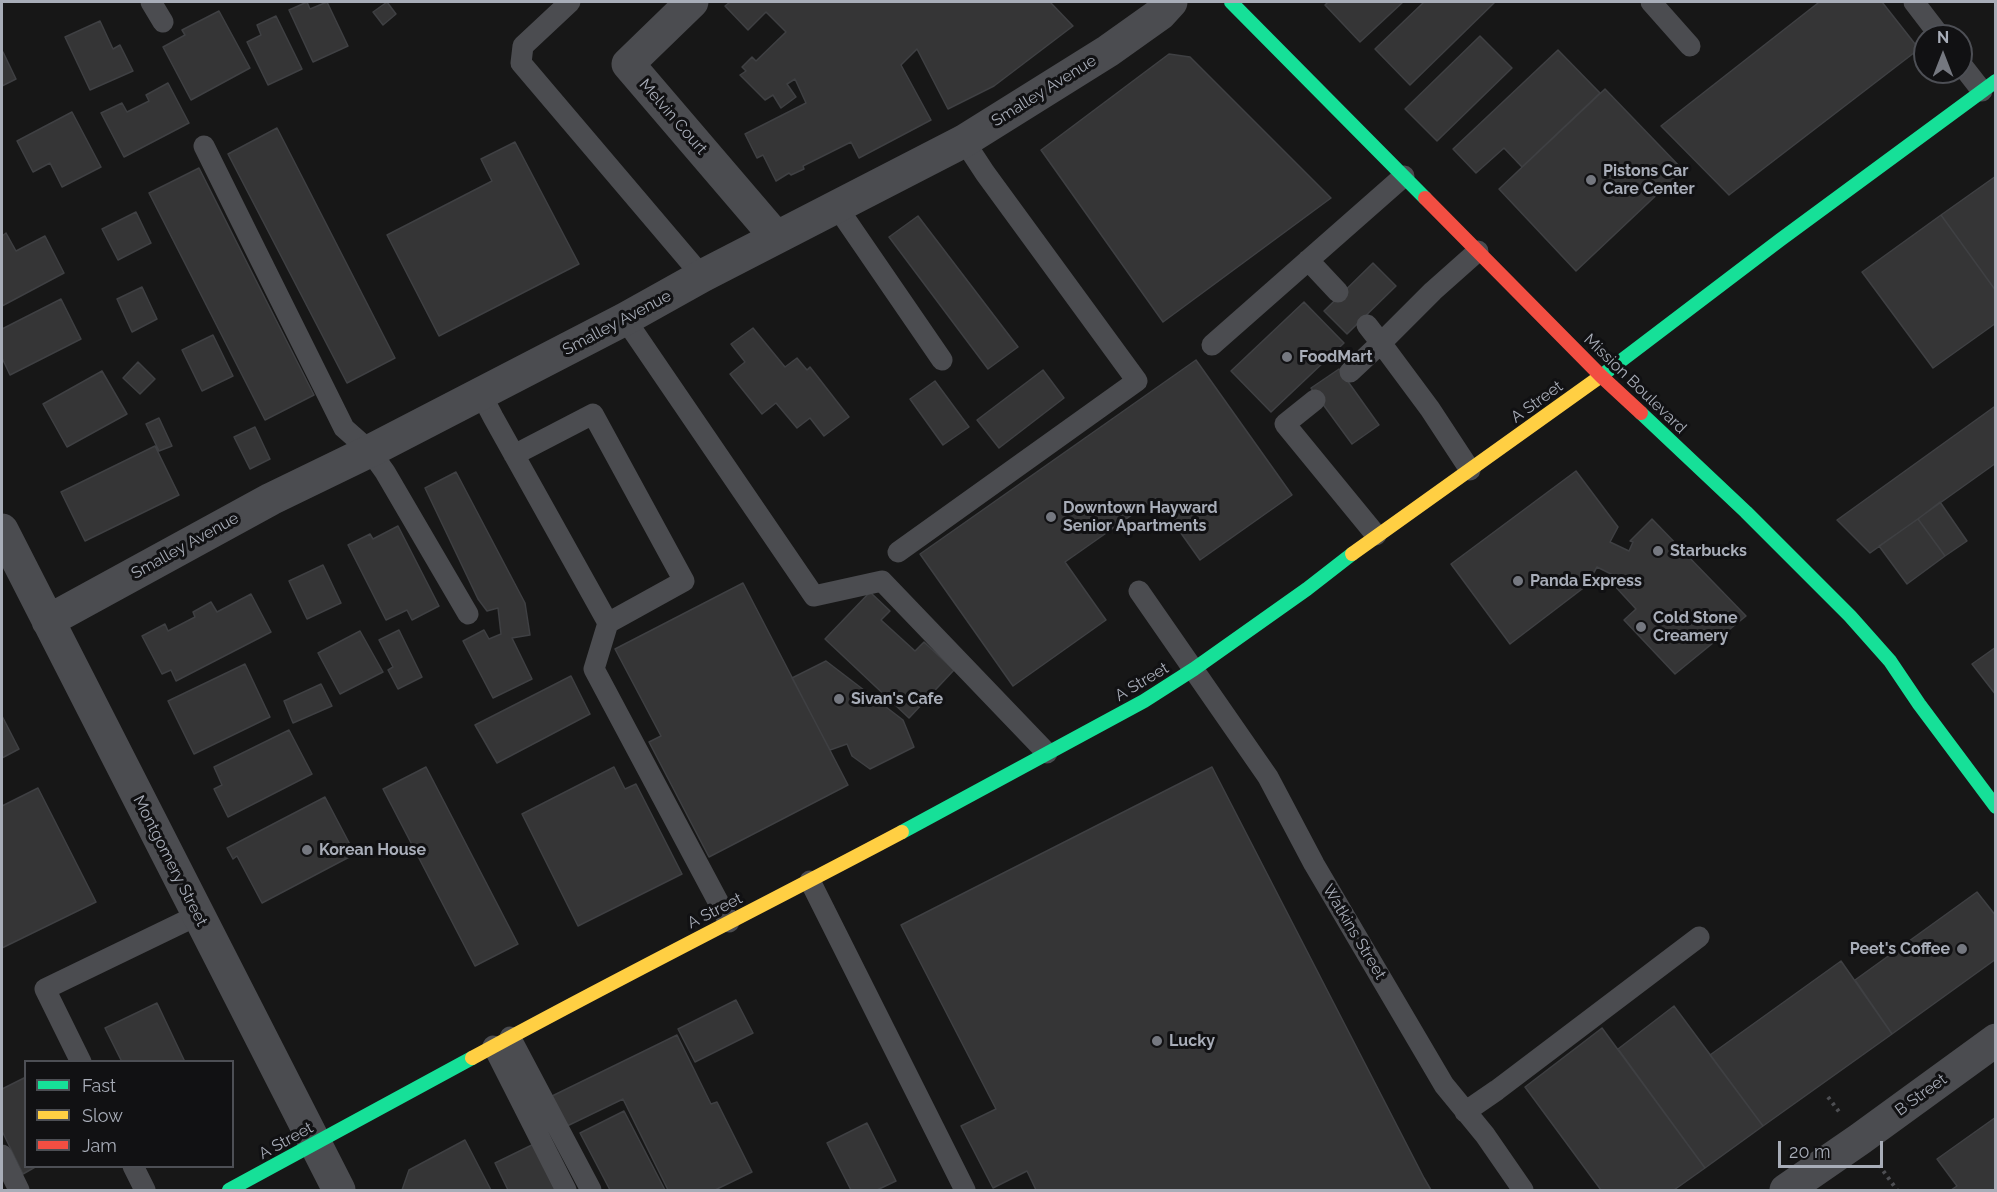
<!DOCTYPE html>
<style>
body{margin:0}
#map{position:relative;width:1997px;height:1192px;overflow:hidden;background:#171717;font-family:Raleway,sans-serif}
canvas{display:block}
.frame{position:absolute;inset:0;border:3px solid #a8adb8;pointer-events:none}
.legend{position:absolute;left:24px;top:1060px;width:210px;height:108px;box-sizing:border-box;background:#111113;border:2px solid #4d4f55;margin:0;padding:8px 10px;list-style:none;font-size:18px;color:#a8adb8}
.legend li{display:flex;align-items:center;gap:12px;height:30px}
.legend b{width:30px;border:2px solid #4d4f55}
.north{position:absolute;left:1913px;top:24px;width:60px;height:60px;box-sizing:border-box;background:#111113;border:2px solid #4d4f55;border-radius:50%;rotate:0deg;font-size:16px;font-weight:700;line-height:24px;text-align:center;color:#a8adb8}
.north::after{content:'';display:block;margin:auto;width:21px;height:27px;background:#757880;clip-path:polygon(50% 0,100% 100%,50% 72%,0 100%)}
.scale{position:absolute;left:1778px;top:1141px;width:105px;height:27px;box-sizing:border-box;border:3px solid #a8adb8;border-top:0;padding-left:8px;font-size:18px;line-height:21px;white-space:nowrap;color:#a8adb8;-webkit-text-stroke:4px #111113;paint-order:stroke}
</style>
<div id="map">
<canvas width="1997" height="1192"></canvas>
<div class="frame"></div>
<ul class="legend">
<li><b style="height:8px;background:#16e098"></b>Fast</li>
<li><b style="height:8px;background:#ffcf43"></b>Slow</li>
<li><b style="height:8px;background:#f24e42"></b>Jam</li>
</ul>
<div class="north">N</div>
<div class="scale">20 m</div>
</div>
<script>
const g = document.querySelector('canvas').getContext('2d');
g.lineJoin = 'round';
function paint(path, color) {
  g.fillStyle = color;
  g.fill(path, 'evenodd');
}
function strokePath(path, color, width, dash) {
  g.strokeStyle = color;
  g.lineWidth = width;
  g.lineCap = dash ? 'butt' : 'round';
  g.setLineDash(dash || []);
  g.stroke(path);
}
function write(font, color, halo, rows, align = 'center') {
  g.font = font + ' Raleway,sans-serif';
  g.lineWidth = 6;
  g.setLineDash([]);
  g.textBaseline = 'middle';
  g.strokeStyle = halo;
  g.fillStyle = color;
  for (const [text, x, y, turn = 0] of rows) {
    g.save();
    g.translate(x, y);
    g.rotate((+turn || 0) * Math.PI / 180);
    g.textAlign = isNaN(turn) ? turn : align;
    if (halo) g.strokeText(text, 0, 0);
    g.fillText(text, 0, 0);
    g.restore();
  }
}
const building = new Path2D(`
 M307,2L310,9L327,2L348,46L313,62L289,10Z
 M387,2L396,14L383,25L373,12Z
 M730,2H1050L1073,26L994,86L948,109L917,49L901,65L931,120L859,158L851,142L803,166L804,169L791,175L789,173L776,181L763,155L757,158L745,134L806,103L795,79L787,84L796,97L781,108L773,95L765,100L740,75L746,71L742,67L752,57L756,61L786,32L766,12L748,30L725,6Z
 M1328,2H1403L1360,42L1325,5Z
 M1424,2H1495L1410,85L1375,49Z
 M1817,2H1882L1919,49L1729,195L1661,126L1818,3Z
 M219,11L250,68L191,100L163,47L185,35L182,30Z
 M276,16L302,69L268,85L247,42L261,35L257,25Z
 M100,21L113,49L120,45L133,71L90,90L65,37Z
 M1480,36L1512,68L1437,141L1405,109Z
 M1558,50L1600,93L1522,167L1504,148L1476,173L1453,149Z
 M3,52L16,79L2,86V53Z
 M1169,54L1190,57L1331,198L1163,322L1041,150Z
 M168,83L189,123L124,157L101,113L122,103L127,112L149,101L146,95Z
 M1605,89L1683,170L1576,271L1499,189Z
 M72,112L101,167L62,187L50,163L33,172L17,141Z
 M277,128L395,358L347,383L228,154Z
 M515,142L579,264L439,336L387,235L492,181L481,159Z
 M199,168L314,395L265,420L149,193Z
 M1996,176V291L1941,215Z
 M136,212L151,243L118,260L102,229Z
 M1941,215L1996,291V323L1933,368L1862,272Z
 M918,216L1018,347L988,369L889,237Z
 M6,233L16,251L45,236L64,273L2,306V236Z
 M1373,263L1396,286L1347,334L1324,311Z
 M142,287L157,319L132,332L117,299Z
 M61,299L81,339L10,375L2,358V329Z
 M1304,302L1344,343L1271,412L1231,371Z
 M753,328L785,367L797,358L807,370L810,367L849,417L824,436L810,418L797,428L776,403L762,414L730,374L745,362L731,344Z
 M213,335L233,376L202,391L182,350Z
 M1196,360L1292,495L1200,560L1156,498L1065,562L1106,620L1013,686L920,554Z
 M138,362L155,379L140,394L123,378Z
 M1339,369L1379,425L1352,444L1311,388Z
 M1043,370L1064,398L999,448L977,420Z
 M102,371L127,414L67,447L43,404Z
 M935,381L969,427L943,445L910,399Z
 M1994,407L1996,409V463L1870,553L1837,520Z
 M159,418L172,446L159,451L146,424Z
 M255,427L270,459L250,469L234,437Z
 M155,446L179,495L85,541L61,492Z
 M1576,471L1618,527L1610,542L1629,551L1633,542L1630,541L1652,519L1746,616L1675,674L1624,620L1636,609L1612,583L1615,576L1597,567L1586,586L1510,644L1451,564Z
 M456,472L525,603L530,635L512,638L532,679L493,698L463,641L484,630L489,639L501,634L498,608L487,611L478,599L425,488Z
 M1940,502L1967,541L1945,556L1918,519Z
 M1918,519L1945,556L1907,584L1879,546Z
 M398,526L439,606L412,620L407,610L386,620L348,545L370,534L373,539Z
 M323,565L341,603L307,619L289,581Z
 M743,583L848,785L709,857L649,742L661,736L615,649Z
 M870,592L890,611L881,620L915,651L924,642L954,670L909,718L825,639Z
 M251,594L271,632L176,681L171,670L162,674L142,636L165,624L168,631L195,617L193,612L211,602L217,612Z
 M399,630L422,677L398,689L388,670L393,667L379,640Z
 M360,631L383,672L340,694L318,653Z
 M1996,647V695L1972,664Z
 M826,661L903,720L914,747L870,769L852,756L847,744L830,750L792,678Z
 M245,664L270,717L194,754L168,701Z
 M571,676L590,714L497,763L475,725Z
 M321,684L332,706L293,723L284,701Z
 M2,716L19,749L2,758Z
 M289,730L312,774L228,817L214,789L222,785L214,767Z
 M426,767L518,944L475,966L383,789Z
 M614,767L625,789L636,784L682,874L578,926L522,814Z
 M1212,767L1424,1178L1431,1190H1036L1027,1171L993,1188L961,1126L996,1109L901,925Z
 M38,788L96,902L2,948V806Z
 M325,797L355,854L262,903L237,856L233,859L227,848Z
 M1977,892L1996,916V959L1892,1034L1855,980Z
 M1841,961L1892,1034L1763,1126L1710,1055Z
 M736,1000L753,1033L695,1062L678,1029Z
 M157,1003L185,1062H122L105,1028Z
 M1674,1006L1763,1126L1705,1168L1618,1049Z
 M1602,1028L1705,1168L1674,1190H1601L1525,1087Z
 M677,1035L711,1104L717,1102L752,1172L715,1190H668L623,1099L565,1127L550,1097Z
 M26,1077V1166H37L23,1174L2,1131V1089Z
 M624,1111L665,1190H610L580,1133Z
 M1996,1117V1190H1951L1957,1186L1937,1159Z
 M867,1123L896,1181L877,1190H851L827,1143Z
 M465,1140L491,1190H402L409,1170Z
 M538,1142L561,1190H508L495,1163Z`);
paint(building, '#353536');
strokePath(building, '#3f4043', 1.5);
strokePath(new Path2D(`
 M1828,1097L1840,1113
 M1879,1165L1897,1190`), '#4d4e52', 4, [3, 4.5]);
strokePath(new Path2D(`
 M151,2L163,22
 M570,2L523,46L521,63L702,276
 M1651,2L1690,46
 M1914,2L1940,36
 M1961,64L1982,91
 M204,146L344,428L370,451L385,472L468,614
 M837,207L942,360
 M1308,260L1338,292
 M625,319L814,596L882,581L1047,753
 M1212,345L1404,176
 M1350,372L1381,343L1367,325
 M481,394L493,417L608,623L684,581L593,414L514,455
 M1315,400L1285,424L1376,535
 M1470,470L1430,409L1381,343L1433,291L1478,251
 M898,552L1137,381L985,173L964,141
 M1139,591L1268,777L1314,864L1444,1085L1485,1135L1523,1190
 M608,623L594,669L729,922
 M810,881L965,1190
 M510,1037L591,1190
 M493,1046L566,1190
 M81,1062L45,989L198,915
 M1465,1112L1497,1090L1699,937
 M2,1155L19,1190
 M133,1166L145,1190`), '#4b4c50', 21);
strokePath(new Path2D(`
 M692,2L628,64L776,237
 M2,530L339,1190
 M48,621L271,499L370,451L625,319L702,276L964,141L1108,51L1160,14L1171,2
 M1786,1190L1860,1139L1996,1040`), '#4b4c50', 33);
strokePath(new Path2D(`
 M1231,2L1425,198
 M1601,376L1780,240L1996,81
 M1641,413L1746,512L1850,616L1890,661L1919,704L1996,807
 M902,832L1144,701L1194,669L1307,589L1352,554
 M229,1190L472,1058`), '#16e098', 14);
strokePath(new Path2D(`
 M1352,554L1601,376
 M472,1058C614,980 759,908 902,832`), '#ffcf43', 14);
strokePath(new Path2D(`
 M1425,198L1601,376L1641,413`), '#f24e42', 14);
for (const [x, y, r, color] of [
 [1591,180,6,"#757880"],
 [1287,357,6,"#757880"],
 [1051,517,6,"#757880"],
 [1658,551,6,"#757880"],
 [1518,581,6,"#757880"],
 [1641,627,6,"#757880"],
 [839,699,6,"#757880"],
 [307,850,6,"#757880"],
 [1962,949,6,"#757880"],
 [1157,1041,6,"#757880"]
]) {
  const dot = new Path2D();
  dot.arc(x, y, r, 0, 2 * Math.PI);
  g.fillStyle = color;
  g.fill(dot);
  strokePath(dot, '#111113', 2);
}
write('16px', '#a8adb8', '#111113', [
 ["Smalley Avenue",1044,91,-32],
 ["Melvin Court",673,117,49],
 ["Smalley Avenue",617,323,-28],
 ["Mission Boulevard",1635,384,44],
 ["A Street",1537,402,-36],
 ["Smalley Avenue",185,546,-29],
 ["A Street",1142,682,-31],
 ["Montgomery Street",170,861,63],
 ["A Street",715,911,-27],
 ["Watkins Street",1354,932,59],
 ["B Street",1921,1095,-36],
 ["A Street",286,1141,-29]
]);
write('bold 16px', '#a8adb8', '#111113', [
 ["Pistons Car",1603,171],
 ["Care Center",1603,189],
 ["FoodMart",1299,357],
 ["Downtown Hayward",1063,508],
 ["Senior Apartments",1063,526],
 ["Starbucks",1670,551],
 ["Panda Express",1530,581],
 ["Cold Stone",1653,618],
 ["Creamery",1653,636],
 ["Sivan's Cafe",851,699],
 ["Korean House",319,850],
 ["Peet's Coffee",1950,949,"right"],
 ["Lucky",1169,1041]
], 'left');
</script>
